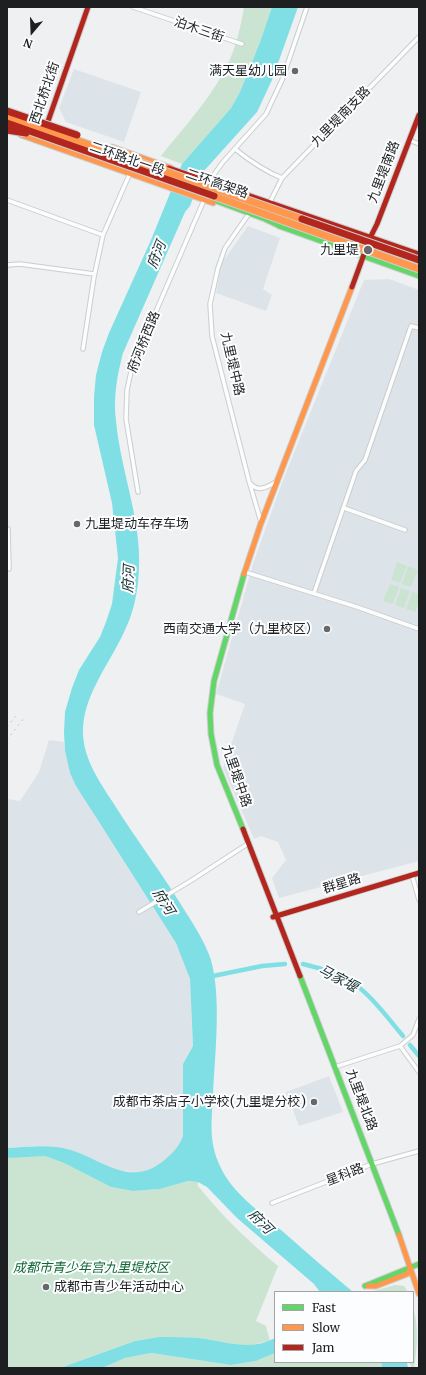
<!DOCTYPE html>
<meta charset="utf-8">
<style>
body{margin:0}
#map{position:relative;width:426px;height:1375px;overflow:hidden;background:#eef0f2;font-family:Merriweather,serif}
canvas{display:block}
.frame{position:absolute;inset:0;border:8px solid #1e1f21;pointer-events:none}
.legend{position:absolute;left:274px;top:1291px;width:140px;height:72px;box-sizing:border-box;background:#fbfdff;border:1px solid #a3a4a6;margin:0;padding:5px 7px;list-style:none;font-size:12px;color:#1e1f21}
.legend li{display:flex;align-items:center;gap:8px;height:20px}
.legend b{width:20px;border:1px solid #a3a4a6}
.north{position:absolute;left:12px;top:12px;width:40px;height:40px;-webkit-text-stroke:3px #fbfdff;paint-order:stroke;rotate:199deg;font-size:11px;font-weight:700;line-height:16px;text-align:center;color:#1e1f21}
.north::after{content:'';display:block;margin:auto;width:14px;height:18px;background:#1e1f21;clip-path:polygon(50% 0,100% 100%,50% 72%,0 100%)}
</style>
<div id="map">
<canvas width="426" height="1375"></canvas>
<div class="frame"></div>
<ul class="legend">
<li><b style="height:5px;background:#63d668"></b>Fast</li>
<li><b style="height:5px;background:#ff974d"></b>Slow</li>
<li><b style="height:5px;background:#b3261e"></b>Jam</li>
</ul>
<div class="north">N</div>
</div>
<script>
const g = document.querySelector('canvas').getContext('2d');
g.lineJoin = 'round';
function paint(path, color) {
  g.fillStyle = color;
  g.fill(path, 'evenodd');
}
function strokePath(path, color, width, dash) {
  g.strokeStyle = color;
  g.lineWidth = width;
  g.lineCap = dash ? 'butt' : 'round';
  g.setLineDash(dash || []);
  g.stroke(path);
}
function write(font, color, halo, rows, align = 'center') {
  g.font = font + ' Merriweather,"Noto Sans SC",serif';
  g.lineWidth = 4;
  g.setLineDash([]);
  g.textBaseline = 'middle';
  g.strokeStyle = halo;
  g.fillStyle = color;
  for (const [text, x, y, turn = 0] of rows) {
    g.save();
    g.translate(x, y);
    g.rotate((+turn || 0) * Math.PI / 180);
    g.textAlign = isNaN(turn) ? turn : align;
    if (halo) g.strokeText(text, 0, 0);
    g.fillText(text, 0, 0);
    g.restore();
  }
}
paint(new Path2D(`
 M74,69L141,92L124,142L66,122L59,108Z
 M248,226L280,238L263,289L272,295L266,311L216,293L221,264Z
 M389,279L419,290V861L279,898L272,878L286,860L278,842L261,836L254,839L223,768L245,704L216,694L253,564L283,480L364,280Z
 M49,740L64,742L65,751L70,773L96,818L176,943L190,979L193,1046L183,1064V1136L180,1143L168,1158L158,1165L141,1173L117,1170L71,1150L54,1147L30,1146L7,1148V799L20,801L39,772Z
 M329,1076L343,1112L299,1126L286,1092Z`), '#dde4e9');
paint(new Path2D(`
 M244,7H272L260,42L240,92L231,108L182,164L161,156C188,122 221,88 235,46C239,33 242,20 244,7Z
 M397,562L407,566L400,583L391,580Z
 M408,566L418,570L411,587L402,584Z
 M390,584L399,587L393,604L383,601Z
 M401,588L410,591L404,608L395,605Z
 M412,592L419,594V602L415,612L406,609Z
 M22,1156H45L64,1163L111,1187L133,1191L160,1189L188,1181L198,1182V1186C222,1216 249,1242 278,1266L256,1321L266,1326L270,1341L246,1346L201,1338L159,1337L135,1341L60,1368H7V1158Z
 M395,1285L404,1286L408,1292H370Z
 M413,1308C419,1326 417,1349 414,1368H412L409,1362H413Z
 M151,1353L231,1365L256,1361L275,1353V1362H381L382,1368H102L125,1358Z`), '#cae4d1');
paint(new Path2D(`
 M272,7H298L272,80L257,112L203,172L190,206L185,212L123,353C117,376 113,398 116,421C121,475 145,527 138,582C136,600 132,616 124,632C109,665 82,696 83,734C84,759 99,781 112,801C135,838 162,873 185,911C194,925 204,941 210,957C222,994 215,1054 213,1094C212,1120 208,1141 220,1166C232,1193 259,1211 281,1230C305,1251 329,1272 353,1292H320L314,1284L237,1218L207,1187L198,1182L188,1181L160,1189L133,1191L111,1187L64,1163L45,1156L7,1158V1148C28,1147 51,1144 71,1150C103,1160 129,1187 162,1162C171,1155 179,1147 183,1136V1064L193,1046L190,979L176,943L76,786L70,773L65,751L64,733L65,712L72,688L79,670L100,637L106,622L112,604L118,558L112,503L94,425V397L96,375L102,352L109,333L151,240L182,164L231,108L240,92L260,42Z
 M159,1337C173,1337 186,1337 199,1338C226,1341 249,1352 275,1338V1353L256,1361L231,1365L151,1353L125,1358L102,1368H60L135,1341Z
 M381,1362H407L408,1368H382Z`), '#7fdfe5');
strokePath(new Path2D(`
 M303,964C321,968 341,975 357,986C374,998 389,1020 403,1036
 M208,977L262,966L285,964
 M410,1045L419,1056`), '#7fdfe5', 4.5);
const street = new Path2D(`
 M133,7L242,44
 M409,140L419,144
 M235,149C250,161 264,171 282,178
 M210,183L215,173L223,162L266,114L282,80L307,7
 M7,200L103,235
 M270,202L282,178L419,37
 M248,215L225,248L218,268L210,304L212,336L249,481L261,522
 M7,265L20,264L94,274
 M83,349L94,277L103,235L130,173
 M250,483C258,493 267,487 276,482
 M138,492L126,419L127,390L132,367L204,200
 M344,508L405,530
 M8,529L9,569
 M245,572L357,607L419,629
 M314,593L356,471L365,460L411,326L419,328
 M412,875L419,900
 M139,912L192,880L249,843
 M400,1046L419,1072
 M335,1067L400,1046L413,1035L419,1019
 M272,1203L372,1164L419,1151`);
const fast = new Path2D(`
 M211,199L265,219L282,227
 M279,226L419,276
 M243,829L217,765L211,734L210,713L214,681L244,574
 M300,976L399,1235
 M365,1286L419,1264`);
const slow = new Path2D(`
 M21,135L213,203
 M112,147L171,168
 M244,574L261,523L352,287
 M399,1235L419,1294
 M368,1286H376L407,1274L411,1268`);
const jam = new Path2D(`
 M46,127L88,7
 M169,168L419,254
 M352,287L370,238L377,224L419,115
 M243,829L300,976
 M273,917L419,873`);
strokePath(street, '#cbcdce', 5.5);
strokePath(fast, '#cbcdce', 7);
strokePath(slow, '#cbcdce', 7);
strokePath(jam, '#cbcdce', 7);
strokePath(street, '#fcfdfd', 3.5);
strokePath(fast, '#63d668', 5);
strokePath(slow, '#ff974d', 5);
strokePath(jam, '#b3261e', 5);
strokePath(new Path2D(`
 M7,727L18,713
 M7,740L24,718`), '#c4c5c6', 1, [2, 4]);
const slowBridge = new Path2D(`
 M7,116L302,219
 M214,196L419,269`);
const jamBridge = new Path2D(`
 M7,111L77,135
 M7,123L214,196
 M7,130L26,133
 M302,219L419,260`);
strokePath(slowBridge, '#cbcdce', 9, []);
strokePath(jamBridge, '#cbcdce', 9, []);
strokePath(slowBridge, '#ff974d', 7);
strokePath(jamBridge, '#b3261e', 7);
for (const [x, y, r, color] of [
 [295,71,4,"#67686a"],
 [368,250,5,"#67686a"],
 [77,524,4,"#67686a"],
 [327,629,4,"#67686a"],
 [314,1102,4,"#67686a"],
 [46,1287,4,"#67686a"]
]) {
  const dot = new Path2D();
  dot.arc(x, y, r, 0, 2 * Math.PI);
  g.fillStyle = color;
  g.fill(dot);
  strokePath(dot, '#fbfdff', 1.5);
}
write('13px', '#1e1f21', '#fbfdff', [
 ["泊木三街",199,30,19],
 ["西北桥北街",45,93,-71],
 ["九里堤南支路",341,117,-46],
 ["二环路北一段",127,159,19],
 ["九里堤南路",384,172,-69],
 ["二环高架路",217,184,19],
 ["府河桥西路",144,342,-68],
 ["九里堤中路",232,364,77],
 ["九里堤中路",236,776,71],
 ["群星路",342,884,-17],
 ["九里堤北路",361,1100,69],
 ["星科路",345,1175,-21]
]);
write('13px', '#1e1f21', '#fbfdff', [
 ["满天星幼儿园",287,71],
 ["九里堤",359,250],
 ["九里堤动车存车场",85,524,"left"],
 ["西南交通大学（九里校区）",319,629],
 ["成都市茶店子小学校(九里堤分校)",306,1102],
 ["成都市青少年活动中心",54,1287,"left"]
], 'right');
write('italic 13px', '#0f6832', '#fbfdff', [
 ["成都市青少年宫九里堤校区",91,1268]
]);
write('italic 14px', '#193031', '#fbfdff', [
 ["府河",157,255,-68],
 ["府河",129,579,-87],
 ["府河",163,902,58],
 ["马家堰",338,979,28],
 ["府河",260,1222,45]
]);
</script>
